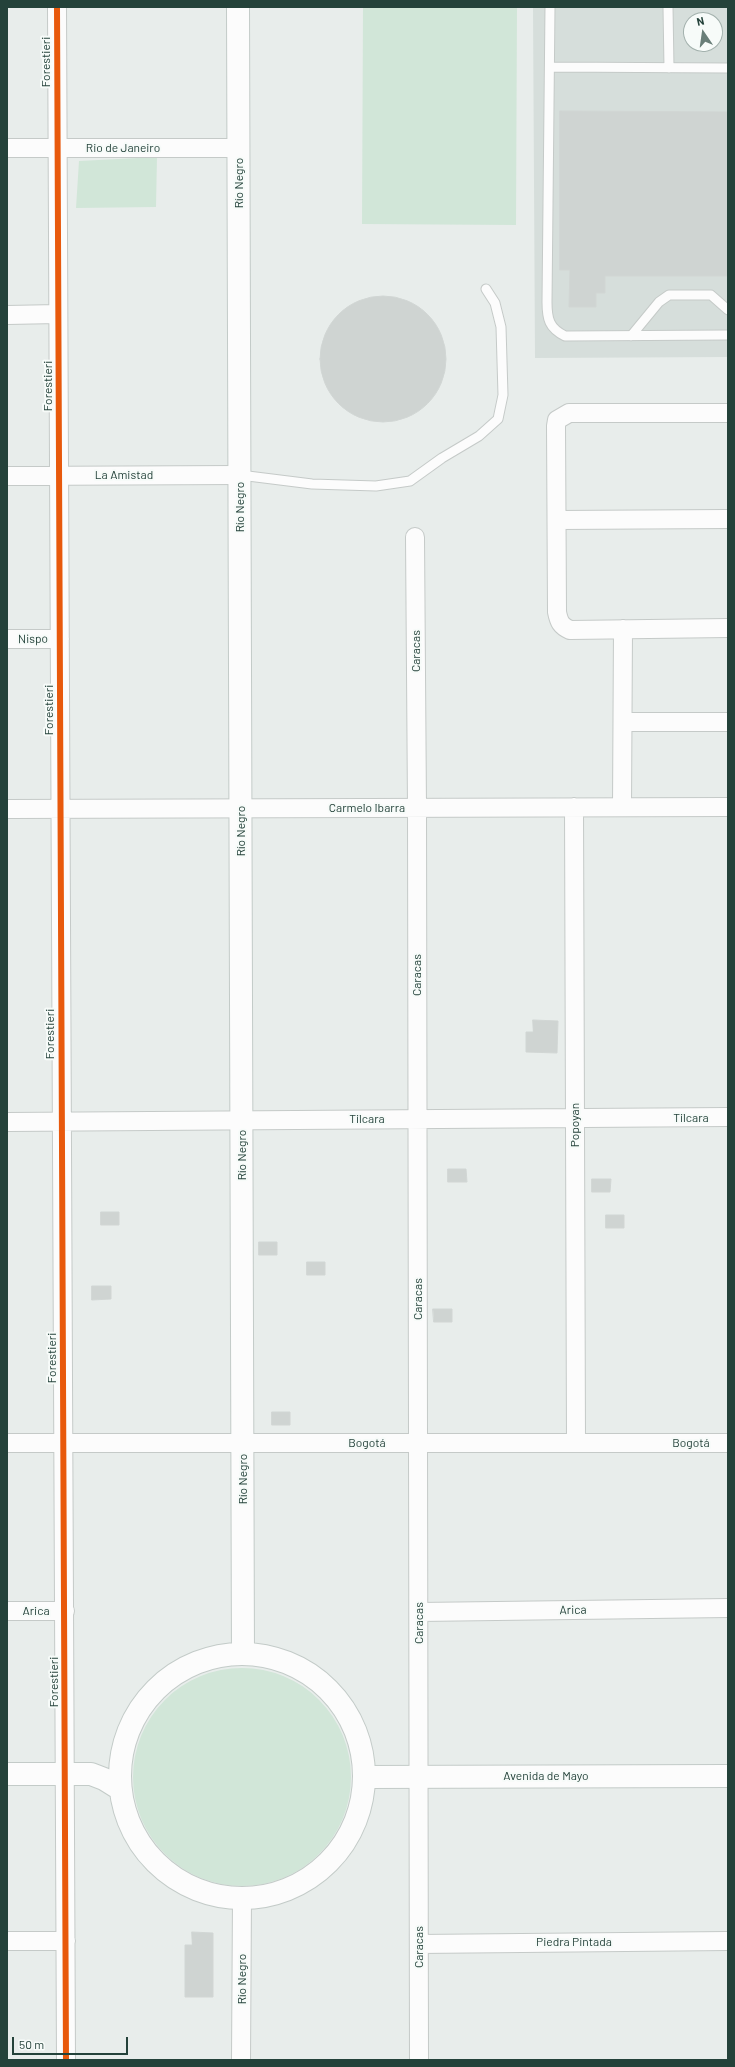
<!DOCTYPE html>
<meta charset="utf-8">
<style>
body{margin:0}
#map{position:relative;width:735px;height:2067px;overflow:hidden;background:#e8edeb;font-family:Barlow,sans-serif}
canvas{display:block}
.frame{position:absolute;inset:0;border:8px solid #24423a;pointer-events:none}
.north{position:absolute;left:683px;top:12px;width:40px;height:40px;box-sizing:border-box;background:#f7fbf9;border:1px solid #a3b1ad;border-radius:50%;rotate:347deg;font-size:11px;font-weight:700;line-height:16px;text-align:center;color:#24423a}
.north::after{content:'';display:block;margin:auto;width:14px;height:18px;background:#697e78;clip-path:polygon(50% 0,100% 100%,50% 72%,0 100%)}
.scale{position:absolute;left:12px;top:2037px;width:116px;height:18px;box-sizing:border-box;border:2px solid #24423a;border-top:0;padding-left:5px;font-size:12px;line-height:14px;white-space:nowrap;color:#24423a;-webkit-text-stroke:3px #f7fbf9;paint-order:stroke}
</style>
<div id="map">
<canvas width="735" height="2067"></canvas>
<div class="frame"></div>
<div class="north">N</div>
<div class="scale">50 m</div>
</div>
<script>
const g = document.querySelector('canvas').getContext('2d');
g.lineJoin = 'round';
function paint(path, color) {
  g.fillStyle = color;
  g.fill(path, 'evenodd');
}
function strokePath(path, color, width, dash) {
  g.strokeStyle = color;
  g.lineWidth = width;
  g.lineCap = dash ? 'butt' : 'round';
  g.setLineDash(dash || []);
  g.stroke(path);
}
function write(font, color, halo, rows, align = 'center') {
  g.font = font + ' Barlow,sans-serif';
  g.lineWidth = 4;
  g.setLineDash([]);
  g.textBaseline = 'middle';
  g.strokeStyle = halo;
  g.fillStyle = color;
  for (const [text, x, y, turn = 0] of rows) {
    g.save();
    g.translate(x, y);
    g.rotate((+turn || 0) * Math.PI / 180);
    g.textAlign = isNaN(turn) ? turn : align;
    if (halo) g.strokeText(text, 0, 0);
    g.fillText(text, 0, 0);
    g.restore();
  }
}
paint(new Path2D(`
 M533,7H728V357L535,358ZM691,20H715V44H691Z`), '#d6dedb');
paint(new Path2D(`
 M363,7H517L516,225L362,224Z
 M157,157L156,207L76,208L79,161Z
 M133 1777a109 109 0 1 1 218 0a109 109 0 1 1-218 0Z`), '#d1e6d8');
const building = new Path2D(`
 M560,111L728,112V276H605V293H596V307H569L570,270H560Z
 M320 359a63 63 0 1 1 126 0a63 63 0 1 1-126 0Z
 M533,1020L558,1021L557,1053L526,1052V1032H533Z
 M448,1169H466L467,1182H448Z
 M592,1179H611L610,1192H592Z
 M101,1212H119V1225H101Z
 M606,1215H624V1228H606Z
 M259,1242H277V1255H259Z
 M307,1262H325V1275H307Z
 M92,1286H111V1299L92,1300Z
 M433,1309H452V1322H434Z
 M272,1412H290V1425H272Z
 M192,1932L213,1933V1997H185V1945H192Z`);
paint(building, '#cfd4d2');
strokePath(building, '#d1d6d4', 1);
const service = new Path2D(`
 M550,7L547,302C547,319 549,328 565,336L728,335
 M668,7L669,68
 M550,67L728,68
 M631,336L659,302L669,295H711L728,310
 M240,475L312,484L376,486L410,481L442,458L479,436L498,419L503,395L501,327L495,303L486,289`);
const minor = new Path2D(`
 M57,7L66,2060
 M7,148H239
 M7,315L58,314
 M728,413H569L557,420L556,426L557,612C559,622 561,626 570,630L728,628
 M7,476L240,475
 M558,520L728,519
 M415,537L417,808L419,2060
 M7,639H60
 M623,722H728
 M574,807L576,1443
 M622,807L623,629
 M7,809L728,807
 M7,1122L728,1117
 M7,1443H728
 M7,1611H65
 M419,1612L728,1608
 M7,1941H66
 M419,1944L728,1941
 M241,2060L242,1898`);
const secondary = new Path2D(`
 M238,7L243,1654
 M120 1776a122 122 0 1 1 244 0a122 122 0 1 1-244 0Z
 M7,1774H91L104,1779L120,1789
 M365,1777L728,1776`);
strokePath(service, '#c5cac8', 11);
strokePath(minor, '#c5cac8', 20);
strokePath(secondary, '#c3cbc8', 24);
strokePath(service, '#fcfcfc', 9);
strokePath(minor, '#fcfcfc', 18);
strokePath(secondary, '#fcfcfc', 22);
strokePath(new Path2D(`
 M57,7L66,2060`), '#e8590c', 6);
write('12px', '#24423a', '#f7fbf9', [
 ["Forestieri",46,62,-90],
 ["Rio de Janeiro",123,148],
 ["Río Negro",239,183,-90],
 ["Forestieri",48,386,-90],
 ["La Amistad",124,475],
 ["Río Negro",240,507,-90],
 ["Nispo",33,639,-1],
 ["Caracas",416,651,-90],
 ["Forestieri",49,710,-90],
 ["Carmelo Ibarra",367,808],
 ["Río Negro",241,831,-90],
 ["Caracas",417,975,-90],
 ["Forestieri",50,1034,-90],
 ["Tilcara",691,1118],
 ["Tilcara",367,1119],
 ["Popoyan",575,1125,-90],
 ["Río Negro",242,1155,-90],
 ["Caracas",418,1299,-90],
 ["Forestieri",52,1358,-90],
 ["Bogotá",367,1443],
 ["Bogotá",691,1443],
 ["Río Negro",243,1479,-90],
 ["Arica",573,1610,-1],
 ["Arica",36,1611],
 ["Caracas",419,1623,-90],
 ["Forestieri",54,1682,-90],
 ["Avenida de Mayo",546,1776],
 ["Piedra Pintada",574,1942],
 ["Caracas",419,1947,-90],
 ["Río Negro",242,1979,-90]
]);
</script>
